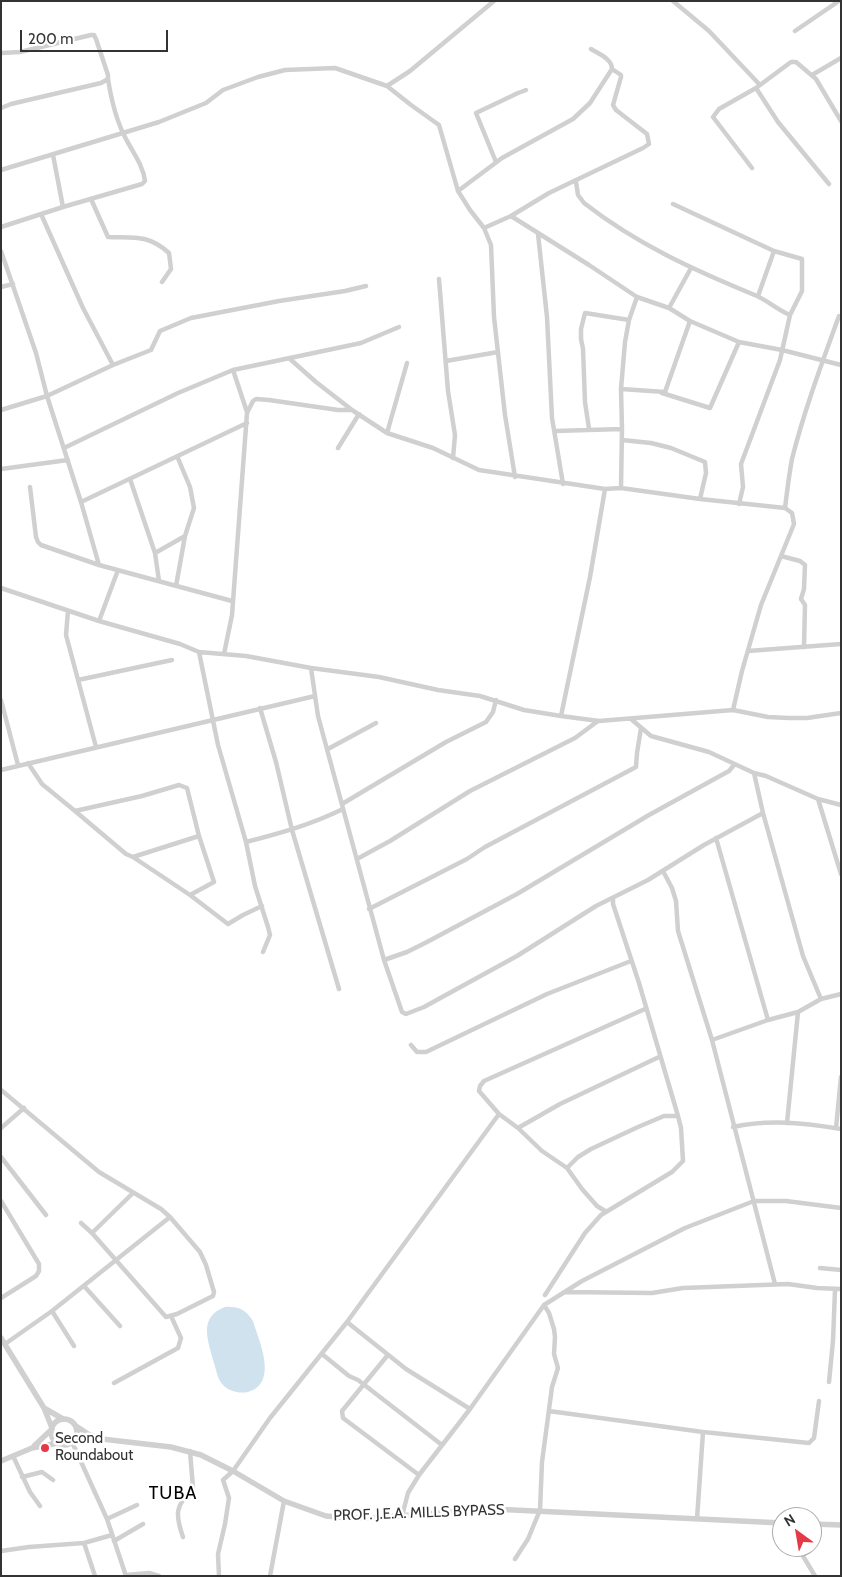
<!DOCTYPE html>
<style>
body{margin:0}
#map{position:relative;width:842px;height:1577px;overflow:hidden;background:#fff;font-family:Cabin,sans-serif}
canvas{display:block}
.frame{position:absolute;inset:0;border:2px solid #333;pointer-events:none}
.north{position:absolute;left:772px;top:1507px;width:50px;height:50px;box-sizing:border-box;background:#fff;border:1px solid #adadad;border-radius:50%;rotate:328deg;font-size:14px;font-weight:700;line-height:20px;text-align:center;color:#333}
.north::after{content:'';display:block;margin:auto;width:18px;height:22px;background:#e63946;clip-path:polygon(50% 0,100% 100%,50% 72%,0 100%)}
.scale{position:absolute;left:20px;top:30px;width:148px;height:22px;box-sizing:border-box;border:2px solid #333;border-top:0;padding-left:6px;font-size:15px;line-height:18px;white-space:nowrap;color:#333;-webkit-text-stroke:4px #fff;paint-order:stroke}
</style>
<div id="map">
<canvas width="842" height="1577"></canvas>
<div class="frame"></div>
<div class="north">N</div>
<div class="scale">200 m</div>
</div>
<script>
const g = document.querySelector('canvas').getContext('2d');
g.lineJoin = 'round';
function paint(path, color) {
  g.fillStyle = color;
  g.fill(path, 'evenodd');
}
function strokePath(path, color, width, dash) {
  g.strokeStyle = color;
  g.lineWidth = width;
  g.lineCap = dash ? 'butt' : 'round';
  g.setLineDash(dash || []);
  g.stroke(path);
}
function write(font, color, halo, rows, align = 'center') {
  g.font = font + ' Cabin,sans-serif';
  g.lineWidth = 5;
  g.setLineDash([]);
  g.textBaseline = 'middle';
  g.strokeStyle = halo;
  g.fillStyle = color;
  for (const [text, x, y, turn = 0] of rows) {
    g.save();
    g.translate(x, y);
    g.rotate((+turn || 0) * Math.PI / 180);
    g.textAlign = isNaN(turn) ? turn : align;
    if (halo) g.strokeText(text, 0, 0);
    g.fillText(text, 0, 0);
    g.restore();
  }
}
paint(new Path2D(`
 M225,1307C238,1306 246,1310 253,1321C259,1341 279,1383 248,1392C239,1394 229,1391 223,1385C217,1379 216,1368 213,1360C208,1340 198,1317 225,1307Z`), '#cfe2ee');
strokePath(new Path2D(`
 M673,1L709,31L760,85
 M795,31L839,1
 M1,53L20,52L91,35H94L96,39L108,75V79L101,83L11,104L1,108
 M812,75L841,58
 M387,86L410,71L494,1
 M756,88L778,122L829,184
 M53,155L63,207
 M496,162L476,113L518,93L526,90
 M752,168L713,117L719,109L756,88L791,62H796L816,79L841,121
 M1,170L159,122L206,103L223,90L258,77L285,70L335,68L387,86L411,105L439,125L458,191L470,210L484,228L491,245L494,317L505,415L515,477
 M576,182L578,195L584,203C638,245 694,270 757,296C768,301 778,310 790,315
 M458,191L502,158L573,119L590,103L612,69C612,59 599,54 591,49
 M91,199L108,237C134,238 148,234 169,253L171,269L162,282
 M673,204L774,251L802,259V291L790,315L780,360L741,464L743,487L739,504
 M41,214L83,308L113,365
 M511,216L589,265L637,297L669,308L690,321L739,342L782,350L841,365
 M1,227L63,207L142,184L145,181C143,164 131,150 124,135C115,117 111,98 108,79
 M484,228L511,216L549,193L643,148L649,144L647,134L616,110L613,105L621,77V75L612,69
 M538,234L547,317L552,418L563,484
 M1,251L36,353L47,396L81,502L99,565
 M439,279L448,391L455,435L453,458
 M1,287L13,284
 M758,296L774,251
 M669,308L691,268
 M290,359L316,382L352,410
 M446,361L498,352
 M233,370L247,412
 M621,389L665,392L690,321
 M662,393L710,408L739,342
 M1,410L47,396L113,365L151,350L160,331L191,318L279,301L345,291L366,286
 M589,429L585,402L583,349L581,339V329L585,313L629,320
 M555,431L622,429
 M387,433L407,363
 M622,440L651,443L671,448L705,462L706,473L700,499
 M64,448L178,393L233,370L361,343L399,327
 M338,448L359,414
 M1,469L68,460
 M130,479L155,553L159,581
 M30,487L36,537L38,542L41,545L99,565L232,601
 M621,488L622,429L621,389L625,342L629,320L637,297
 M81,502L247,423
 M785,508C787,492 789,475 792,459C804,411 822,363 839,316L841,317
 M155,553L185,536
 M781,556L800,561L805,565L804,589L801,599L805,605L804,647
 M176,586L185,536L194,508L190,487L177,456
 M1,588L99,621L180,644L199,652L246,656L311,668L379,677L438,690L480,696L524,710L561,716L599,721L733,710L768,717L789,718H807L841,713
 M68,611L66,635L96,747
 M99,621L118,570
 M748,651L841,644
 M199,652L218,745L246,842L255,886L268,927L270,935L263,952
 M224,654L232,615L247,413L253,401L256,399L269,400L338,410H352L387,433L433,448L479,470L605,489L621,488L700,499L785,508L792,513L794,524L761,605L742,671L733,710
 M311,668L318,716L384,960L402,1012L406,1014L424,1007L517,956L596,906L648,880L704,845L763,813
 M78,680L172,660
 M1,700L18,765
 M260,708L276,762L292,830L339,989
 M561,716L590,577L605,489
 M631,719L651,736L709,752L754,773L766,776L818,799L841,805
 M328,749L376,723
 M28,763L42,784L75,811L142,796L179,785L187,788L199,836L214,882L190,895
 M1,770L315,696
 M754,773L763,813L803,956L821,999
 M818,799L841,874
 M342,804L446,742L486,722L493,712L496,700
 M75,811L126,854L133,857L199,836
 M716,838L768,1020
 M246,842C281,833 310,825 343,809
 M133,857L190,895L228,924L243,915L262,906
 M357,859L390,841L470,791L575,738L598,721
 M663,871L672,888L676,901L678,931L712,1040L775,1284
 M369,909L467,859L485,847L636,767L637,753L641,728
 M384,960L407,952L427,942L517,894L649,815L729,771L734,765
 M712,1040L768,1020L798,1012L821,999L841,994
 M411,1045L417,1052H426L547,994L631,961
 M1,1090L99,1172L161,1209L170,1217L200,1252L206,1265L214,1292L213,1296L177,1314L166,1317L92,1233L81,1223
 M787,1123L798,1012
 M733,1127C769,1119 805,1123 841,1129
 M1,1128L24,1108
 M518,1128L560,1104L659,1057
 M836,1128L841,1077
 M1,1157L46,1215
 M567,1168L578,1157L591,1149L638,1127L664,1116H678
 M1,1201L39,1264V1271L36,1276L1,1298
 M605,1211L597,1206L582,1189L567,1168L542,1151L518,1128L499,1114L479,1091L480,1086L484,1081L645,1009
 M92,1233L133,1193
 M820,1268L841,1270
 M84,1286L120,1326
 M565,1292L652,1293L683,1288L788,1284L817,1288L841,1289
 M545,1295L585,1233L601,1215L672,1172L683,1161L681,1128L678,1116L639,983L613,904V898
 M52,1311L74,1346
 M347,1322L406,1369L470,1409
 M5,1344L52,1311L170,1217
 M322,1354L349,1376L358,1380L442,1445
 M387,1356L342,1411L343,1418L419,1475
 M829,1382L833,1341L835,1290
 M114,1383L178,1348L181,1338L171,1316
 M549,1411L703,1432L809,1443L814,1438L819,1401
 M72,1442L107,1519L126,1576
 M13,1456L30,1492L40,1506
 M22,1477L42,1472L53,1480
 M402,1516L408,1493L419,1475L470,1409L544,1305L582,1281L685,1228L754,1201H786L841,1208
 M107,1519L137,1505
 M697,1519L703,1432
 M183,1537C175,1514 175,1506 193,1488L190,1451
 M114,1541L143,1524
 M84,1543L95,1576
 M803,1547V1556L815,1576
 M1,1551L29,1547L84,1543L112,1535
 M515,1559L528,1539L540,1510L542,1462L552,1387L558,1368L554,1354L555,1337L554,1329L549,1313L544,1305
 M126,1575L149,1573L159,1576
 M219,1576L218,1554L225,1524L229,1498L223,1480L233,1471L270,1418L347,1322L499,1114
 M270,1576L284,1501`), '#d0d0d0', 4.5);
strokePath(new Path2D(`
 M1,1338L44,1408L52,1428
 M44,1408L63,1419
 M51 1432a13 13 0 1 1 26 0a13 13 0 1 1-26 0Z
 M76,1426L88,1434L102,1439L171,1447L201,1455L233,1471L284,1501L326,1516L348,1518H370L493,1509L782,1523
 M75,1439L98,1440
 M34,1446L52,1429
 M1,1461L32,1448L58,1443
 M812,1524L841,1525`), '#d0d0d0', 5.5);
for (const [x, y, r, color] of [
 [45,1448,5,"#e63946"]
]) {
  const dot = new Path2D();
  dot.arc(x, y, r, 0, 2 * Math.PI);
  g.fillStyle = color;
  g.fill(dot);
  strokePath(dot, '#fff', 2);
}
write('15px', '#333', '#fff', [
 ["Second",55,1439],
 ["Roundabout",55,1456]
], 'left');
write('15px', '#333', '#fff', [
 ["PROF. J.E.A. MILLS BYPASS",419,1513,-2]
]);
g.letterSpacing = '1px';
write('18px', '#000', '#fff', [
 ["TUBA",173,1494]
]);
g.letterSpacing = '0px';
</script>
